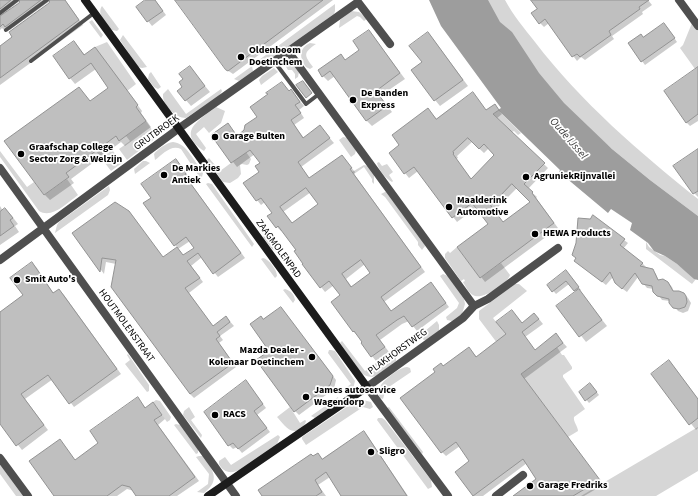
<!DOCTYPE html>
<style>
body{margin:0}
canvas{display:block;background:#fff}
</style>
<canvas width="698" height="496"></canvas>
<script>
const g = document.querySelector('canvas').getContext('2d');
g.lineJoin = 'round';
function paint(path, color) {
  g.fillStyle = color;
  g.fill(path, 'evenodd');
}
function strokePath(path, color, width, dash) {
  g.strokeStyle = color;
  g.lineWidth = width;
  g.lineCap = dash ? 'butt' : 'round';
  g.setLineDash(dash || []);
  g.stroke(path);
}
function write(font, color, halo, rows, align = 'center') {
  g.font = font + ' "Source Sans 3",sans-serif';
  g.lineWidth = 3.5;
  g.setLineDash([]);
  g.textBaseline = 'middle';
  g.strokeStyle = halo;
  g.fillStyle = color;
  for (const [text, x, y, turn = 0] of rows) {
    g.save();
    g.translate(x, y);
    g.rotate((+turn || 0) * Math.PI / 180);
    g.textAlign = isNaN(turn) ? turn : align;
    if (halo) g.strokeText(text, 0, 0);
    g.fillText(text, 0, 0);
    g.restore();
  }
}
paint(new Path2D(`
 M485,0H505C513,15 524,28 535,42C581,102 639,152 698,199V216L650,180L612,149L569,111L514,44Z
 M335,4V11L334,14L266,62H261L259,60Z
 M102,6L119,29L117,31L112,30C107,24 96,14 102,6Z
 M351,11L359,12L367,19L364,21L360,17L357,16L339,28L340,20Z
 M92,20L103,35L101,38L89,22Z
 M692,23L698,31V67L695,69L680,48L683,45Z
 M123,35L147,67L142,68L138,67L120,40Z
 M107,42L136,84L127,91L95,47Z
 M310,43L316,44C303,53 304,55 313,67L310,69L306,67C299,58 299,48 310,43Z
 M283,62L293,64L299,72L298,77L295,79V74L292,70H288Z
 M252,66L253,71L251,73L239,81L234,79Z
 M274,68L278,72L261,85L259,80L262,76Z
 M151,72L161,87L158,89L154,87L148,79L149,74Z
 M168,89L186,114L221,89L222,91L219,96L186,118C175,118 162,105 163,94Z
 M216,107L225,111L221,123L209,133L204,127L196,134L206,148L204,151C176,132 199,120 216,107Z
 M498,110L521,133L518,135L514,131L512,132L494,116L469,140L467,138L490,116Z
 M146,121L157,137L127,160L119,149L130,141L126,136Z
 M343,137L348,138L356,150L355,154L351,157L339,140Z
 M173,142C187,143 195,163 203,173L202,177L200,178L181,149C171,144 163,154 155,160L154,154C158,149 166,143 173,142Z
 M107,143L122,163L111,171L96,151Z
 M0,151L27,187L34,182L44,195L67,179L78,195C67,203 52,219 39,211L0,157Z
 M246,152L251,159L249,164L247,165L242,164L240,165L241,174L238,178L230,183L223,182L207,160L209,158L220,171Z
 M143,161H146L150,163L135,174L134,169Z
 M379,162L382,166L387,164L393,172L389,175L393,181L392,182C386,179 378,169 377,163Z
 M364,165L368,166L374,174V184L372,182V179L364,167L354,174L352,172Z
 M208,183L212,184L254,244L252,247L206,184Z
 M109,186L110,190L108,195L55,233L57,225L59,222Z
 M385,192H386L424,243L425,246L422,250L418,245V242L385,197L381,194Z
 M267,234L280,251L277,252L272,249L263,237Z
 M646,242L649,247L660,255L665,256L677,264L696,279L692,284L646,249Z
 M457,247L480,278L501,263L510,275C508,283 484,299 475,296C469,294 466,287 463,282L465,281L464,279L461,281L445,258V254L448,251L450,253Z
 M263,258C269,259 277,270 277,276L275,278L261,259Z
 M443,274L448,276L464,299L465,304L462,314L452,321L447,320L446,317L457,308L459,303L440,276Z
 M515,284H519L527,291L493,318L524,358L557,347L562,355H564L572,367V369L563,375V377L585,409L574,417C573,422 578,426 578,431L568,437L479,319V311Z
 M285,289C291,291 294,294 295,300L293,303L283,290Z
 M437,321L439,325V331L427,340H424L419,336Z
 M342,341L365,371L390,353L393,354L396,358V361L378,375C372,378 366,377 361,373L340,343Z
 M329,350H331L335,351L355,381L352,394L347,396L343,390L351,384L328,353Z
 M128,354L149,385V391L147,392L125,364L130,360L127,355Z
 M407,367L410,368L411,372L386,389L383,399L380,398C378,394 379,389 381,385C385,379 400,367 407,367Z
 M338,397L339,402L320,416L315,418L311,416Z
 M156,400L160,401L171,417L170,420L167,422L153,402Z
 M363,400L371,402L373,407L370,409L363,407L306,445L302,439V437L354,402Z
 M189,407L195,417L191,420L202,435L201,438L183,415L184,411Z
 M290,407L300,423L305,420L306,421C305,425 303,427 300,429C290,436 283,423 277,417Z
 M389,407L423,452L422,454L387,408Z
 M378,418H382L385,420L431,480L432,487L428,489L377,420Z
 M176,424L180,425L198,449V453L196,454L174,425Z
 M698,427V471L656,496H581Z
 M278,435L280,437L277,444C267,452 241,474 229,472C224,471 221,468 219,464V461L225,457L231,465Z
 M199,456H203C213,470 221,480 204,493L197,492L208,484L209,474L196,457Z
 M0,465L1,466L23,496H16L0,474Z`), '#d6d6d6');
paint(new Path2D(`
 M429,0H488L500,22L512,32L539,73L564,103L612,149L650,180L698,216V280L694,279L677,264L665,256L654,251L648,243L630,230L632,223L611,209L608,213L559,172L560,170L498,110L501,108L441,26Z`), '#9d9d9d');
paint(new Path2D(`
 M0,0H21L3,14L4,16L20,3L21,0H65L83,25L0,85V47L14,37L50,3V1L10,30L8,28L5,31L2,28L0,30Z
 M147,0H155L166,15L152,26L137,7Z
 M176,0H333L233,74L227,70Z
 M533,0H648L652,5L642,12L643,14L612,36L614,39L585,60L581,57L577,61L549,23L544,27L540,23L539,9Z
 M667,27L677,42L645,65L642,61Z
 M369,31L405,79L380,96L392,112L372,126L366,120L335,76L328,81L323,76L341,55L346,61L360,50Z
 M428,33L433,39L468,86L440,106L435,100L423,62Z
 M74,42L85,55L95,48L100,54L142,111L141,113L151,127L125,146L121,142L71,179L74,183L50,200L45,195L6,142L79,88L91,102L110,88L96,69L75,84L70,78Z
 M190,68L210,92L191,106L178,91L184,87V79Z
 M698,68V121L690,126L686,122Z
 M289,91L295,95L304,106L299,110L304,118L294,125L304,138L320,127L334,143L301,167L310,179L342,156L355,172L354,174L425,272L384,302L392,312L435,288L449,307L417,331L409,321L402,324L380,340L389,352L376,361L372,356L364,342L354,332L332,302L341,295L334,285L325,292L321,287L297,250L282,230L281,231L277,227L273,213L265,202L261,205L257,200L261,163L255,154L237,167L212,135L232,129L238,136L258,117ZM311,192L319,204L292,223L283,212ZM365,264L372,273L352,287L346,279Z
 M495,105L502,114L496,119L548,168L528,189L537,197L536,198L558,228L485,282L459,248L490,225L477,207L457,222L418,171L409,178L405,173L401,145L428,110L437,119L487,111ZM472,142L484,153L489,148L496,155L472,180L456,159L458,158L457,156ZM517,188L531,202L503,223L494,211Z
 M698,150V197L694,193Z
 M180,164L189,177L188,178L192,185L245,258L218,277L202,257L191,266L203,282L189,293L213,327L226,317L234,326L220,336L223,340L219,343L236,367L194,398L190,394L116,264L106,262L104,274L74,233L129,211L163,258L178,248L175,245L153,198ZM190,241L195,248L184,256L178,249Z
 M0,206L3,211L5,209L11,215L18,224L15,226L19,232L0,245Z
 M624,240L628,243L623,249L642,263L646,267L645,268L652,270L656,274L659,281L668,282L672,287L674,292L684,294L688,298L691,303L688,311L683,313L678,311L670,301L662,300L654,289L647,288L638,277L627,292L620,287L613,277L606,285L579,264Z
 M32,263L37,268L54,294L59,290L64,295L121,374L74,407L53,379L25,399L48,430L22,450L0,422V313L24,295Z
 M568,274L581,290L579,291L607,326L586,342L558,306L576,292L569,284L556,294L548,285Z
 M512,311L522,323L539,319L543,324L525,337L535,351L556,335L567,347L524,379L603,485L584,496H515L538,479L527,463L483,496H474L456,472L471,461L460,446L446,456L442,452L443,367L469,348L477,357L507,335Z
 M284,312L336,380L334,389L299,415L295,411L270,351L261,317L264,320Z
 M674,367L698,399V428L696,430L652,374Z
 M246,381L266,408L257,415L270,432L242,453L237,447L233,449L229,445Z
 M593,387L599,395L589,403L580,392Z
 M137,398L146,408L153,404L157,408L165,419L158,425L199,481L177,496H138L134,491L127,489L117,496H55L75,461L100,443Z
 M364,433L368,437L408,496H342L330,477L318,485L326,496H263L318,454L323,460Z`), '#0003');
const building = new Path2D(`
 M0,0H11L0,9Z
 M20,0H41L5,27L3,24L0,27V16L19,3Z
 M50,0H65L79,20L0,78V46L12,37L9,32L49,3Z
 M145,0H155L163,11L147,22L136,7Z
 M175,0H323L228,71L226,70Z
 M531,0H649L639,7L640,9L609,31L611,35L580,57L577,54L572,57L545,19L539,24L531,13L537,9Z
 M664,23L675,38L641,62L628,43L641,34L643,37Z
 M369,30L400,73L376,91L387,106L366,121L330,71L322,77L318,70L341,54L345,60L359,50L353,41Z
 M428,32L463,80L434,101L411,70L422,62L409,46Z
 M74,41L84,55L95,47L138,105L136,107L146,121L119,141L116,136L66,173L69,177L44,195L4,141L79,87L90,101L108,88L91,63L69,79L53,56Z
 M190,66L205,86L185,101L177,91L182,87L179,82L183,79L179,74Z
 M698,67V114L686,123L664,91Z
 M303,81L312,93L306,98L296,85Z
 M282,82L289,91L291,89L300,102L295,105L301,113L291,120L303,138L320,125L330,138L298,162L309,178L342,155L352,168L350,169L421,267L381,297L391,311L431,282L446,303L412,327L404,316L397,320L376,335L385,347L371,357L361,343L362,342L354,331L353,332L331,302L340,295L329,281L320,288L302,264H303L294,251L296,250L278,226L276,228L267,216L272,213L261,198L256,201L243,183L259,172L255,166L260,163L250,150L231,163L211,135L228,123L237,136L244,130L245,125L257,117L250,107L268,94L266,93ZM306,188L318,204L292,223L280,207ZM361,260L370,273L351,287L342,274Z
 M473,92L486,110L495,104L499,110L493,114L545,163L524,184L533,192L532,193L554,223L480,278L457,247L488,224L472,203L452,218L414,167L404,174L389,153L399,145L392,135L428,108L436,119ZM468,138L479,149L484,144L494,155L471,179L453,154L454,153L453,152ZM512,184L530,202L503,222L491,206Z
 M698,149V191L693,194L673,166Z
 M176,159L186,173L185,174L188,180L241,253L213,274L198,253L187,261L200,278L185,288L213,326L226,316L230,322L217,332L220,336L216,339L233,363L190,394L111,287L116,260L102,258L100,272L72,233L115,202L129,211L163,257L177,247L183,255L194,248L186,237L174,246L143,203L151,198L141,184Z
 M5,208L13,218L10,220L14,226L0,236V212Z
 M593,215L625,239L620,245L643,263L640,266L653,269L658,280L663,279L668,282L673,291H679L684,293L686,296L687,302L685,307L679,309L673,308L669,303V299L657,296L653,292L652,286L642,284L635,273L622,289L615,283L610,272L602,282L574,261L576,258L572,255L576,243L578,218L590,219Z
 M32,262L53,293L59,289L117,369L69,404L48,375L21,394L44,425L16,446L0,424V312L23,295L10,278Z
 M566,270L579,287L574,291L566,281L552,292L547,285Z
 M579,289L602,320L579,337L556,306Z
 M281,307L333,376L330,385L294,412L256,360L269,351L250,324L261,316L263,319Z
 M512,310L522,323L534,313L539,319L522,332L535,350L556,333L563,343L521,374L600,480L573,496H513L536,479L523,459L473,496L455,472L469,461L456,442L441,453L400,398L435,372L433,369L441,363L443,366L469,347L476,357L506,334L496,322Z
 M669,360L698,399V418L689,425L651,374Z
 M246,380L263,404L254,411L267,428L238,449L233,443L228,446L204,412Z
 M590,383L597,392L585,401L579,392Z
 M138,397L145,408L153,402L162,415L154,420L195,477L169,496H136L130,487L122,485L107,496H54L29,461L60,439L75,460L98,443L90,431Z
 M364,431L407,496H341L326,472L315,480L322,492L316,496H262L258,490L311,454L313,456L318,453L322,459Z`);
paint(building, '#bfbfbf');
strokePath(building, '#939393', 1);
strokePath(new Path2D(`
 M0,13L17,0
 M6,30L47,0
 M31,61L94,13
 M274,61L306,104L319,94`), '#4f4f4f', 4);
strokePath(new Path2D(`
 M679,0L698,26
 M288,51L474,306
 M0,168L236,496
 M0,260L178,129L358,2L390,44
 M0,458L28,496
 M448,496L367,387L463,318L474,306L488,299L558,248
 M496,496L523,475`), '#4f4f4f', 8);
strokePath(new Path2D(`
 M85,0L367,387L208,496`), '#1c1c1c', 8);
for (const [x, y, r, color] of [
 [241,57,4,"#000"],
 [353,100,4,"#000"],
 [215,137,4,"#000"],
 [21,154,4,"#000"],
 [164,175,4,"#000"],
 [526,177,4,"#000"],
 [449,207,4,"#000"],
 [535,234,4,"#000"],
 [17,280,4,"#000"],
 [312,357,4,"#000"],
 [306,397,4,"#000"],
 [215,415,4,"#000"],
 [371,452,4,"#000"],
 [530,486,4,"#000"]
]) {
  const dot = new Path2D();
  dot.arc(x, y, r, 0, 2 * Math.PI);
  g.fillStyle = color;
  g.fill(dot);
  strokePath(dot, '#fff', 1.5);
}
write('bold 10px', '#000', '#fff', [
 ["Oldenboom",249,51],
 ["Doetinchem",249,63],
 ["De Banden",361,94],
 ["Express",361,106],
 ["Garage Bulten",223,137],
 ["Graafschap College",29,148],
 ["Sector Zorg & Welzijn",29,160],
 ["De Markies",172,169],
 ["Antiek",172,181],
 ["AgruniekRijnvallei",534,177],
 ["Maalderink",457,201],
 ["Automotive",457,213],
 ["HEWA Products",543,234],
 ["Smit Auto's",25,280],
 ["Mazda Dealer -",304,351,"right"],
 ["Kolenaar Doetinchem",304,363,"right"],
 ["James autoservice",314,391],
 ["Wagendorp",314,403],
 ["RACS",223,415],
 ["Sligro",379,452],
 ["Garage Fredriks",538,486]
], 'left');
write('10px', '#000', '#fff', [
 ["GRUTBROEK",157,133,-36],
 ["ZAAGMOLENPAD",278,249,54],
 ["HOUTMOLENSTRAAT",126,326,54],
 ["PLAKHORSTWEG",398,352,-36]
]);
write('italic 11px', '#3e3e3e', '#fff', [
 ["Oude IJssel",568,139,49]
]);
</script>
